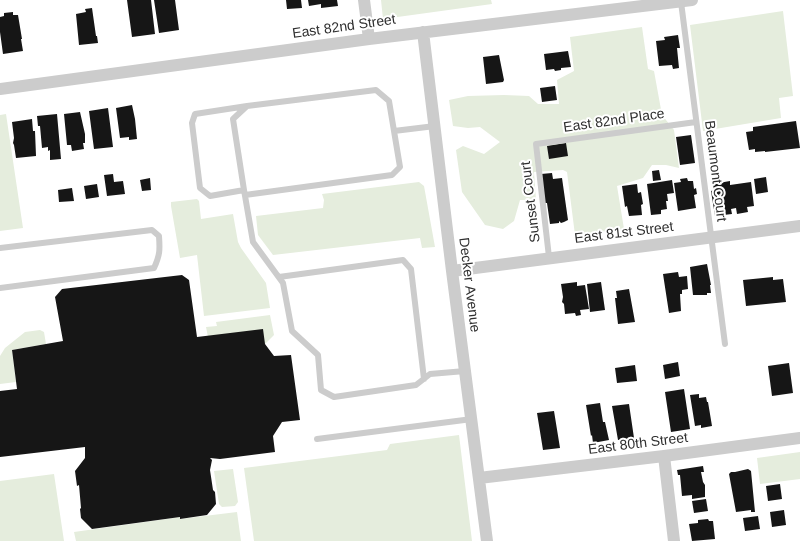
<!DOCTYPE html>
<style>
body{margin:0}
canvas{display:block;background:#fff}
</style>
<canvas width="800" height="541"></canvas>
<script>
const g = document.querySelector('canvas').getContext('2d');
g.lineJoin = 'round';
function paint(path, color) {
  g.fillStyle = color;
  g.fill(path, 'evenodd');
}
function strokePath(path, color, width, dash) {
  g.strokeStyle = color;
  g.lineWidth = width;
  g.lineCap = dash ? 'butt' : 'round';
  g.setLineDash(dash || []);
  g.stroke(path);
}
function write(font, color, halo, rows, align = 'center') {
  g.font = font + ' Arial,sans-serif';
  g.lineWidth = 4;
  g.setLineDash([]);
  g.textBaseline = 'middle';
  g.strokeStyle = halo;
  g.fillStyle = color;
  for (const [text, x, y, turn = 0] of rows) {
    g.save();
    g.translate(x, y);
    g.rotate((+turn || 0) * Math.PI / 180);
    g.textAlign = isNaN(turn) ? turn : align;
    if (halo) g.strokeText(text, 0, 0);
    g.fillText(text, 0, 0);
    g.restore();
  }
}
paint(new Path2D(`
 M381,0H491L492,4L383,19Z
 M783,11L793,96L779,98L781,118L703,131L690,25Z
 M642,27L648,69L654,71L662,115L674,130L679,168L666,165H652L643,178L617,186L624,229L575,235L567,172L563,170L534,172L536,200H520L514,221L503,229L485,225L462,192L456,150L463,146L484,154L500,142L480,127L468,128L453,126L449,100L468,96L504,95L529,96L538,104H559L557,80L574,71L570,37Z
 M6,114L23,228L0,231V115Z
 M419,182L424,186L435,247L422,248L420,238L273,255L258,235L256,216L323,208L324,200L322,194Z
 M197,199L199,201L201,219L233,214L238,242L241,248L266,283L270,308L204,316L197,255L180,258L171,206V202Z
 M270,315L274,335L265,344L208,337L206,327L217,326L216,322Z
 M40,330L44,332L46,344L12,350L16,382L0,384V356L5,348L25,332Z
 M459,435L472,541H254L244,468L387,450L390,444Z
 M800,452V479L760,484L757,458Z
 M233,469L238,502L235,506L222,507L219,504L214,471Z
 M54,474L64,541H0V481Z
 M237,512L241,541H76L74,532L180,517V519Z`), '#e5eddd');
paint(new Path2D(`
 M127,0H151L155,34L132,37Z
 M154,0H175L179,30L159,33Z
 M286,0H301L302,8L287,9Z
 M308,0H337L338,6L321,8V4L309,6Z
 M92,8L96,36H97L98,43L79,45L76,14L86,12L85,9Z
 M13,12V15H18L22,39H21L23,51L3,54L0,32V17L4,16V13Z
 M678,35L680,48H677L679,68L673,69L672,65L659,66L656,41L665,40L664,37Z
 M568,51L571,67L561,68V70L555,71L554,69L546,70L544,54Z
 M499,55L504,80L503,82L486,84L483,57Z
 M555,86L557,100L542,102L540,88Z
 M132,105L135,119L137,139L129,140V137L120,138L116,108Z
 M108,108L113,147L94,149L89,111Z
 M80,112L85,134V143H83L84,149L72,151L71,145H67L64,114Z
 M57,114L61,159L50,160V150L48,151V147L42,148L40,126H38L37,116Z
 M32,119L33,131H35L36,156L16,158L14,145L13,143L14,138L12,122Z
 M796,121L800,148L765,152V151L755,152V149L749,150L746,132L753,131V127Z
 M691,135L695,163L680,165L676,137Z
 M566,143L568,156L549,159L547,146Z
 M659,170L661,180L653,181L652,171Z
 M552,173L553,179L562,178L568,220L564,222L561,223L559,221V223L550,224L547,203H545L541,174Z
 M113,174L114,182L123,181L125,194L107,196L104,175Z
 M766,177L768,192L756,194L754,179Z
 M150,178L151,190L142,191L140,180Z
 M687,178L688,181H693L694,189L696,188L697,194L694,195L696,208L678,211L674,183L681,182L680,179Z
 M672,180L674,193L667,194L668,201H666L667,209L661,210V214L651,215L647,184Z
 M730,181V185L751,182L754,206L747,207L748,212L737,214L736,208L731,209L732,214L715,216L711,191L714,190L713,184Z
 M97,184L99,197L86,199L84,186Z
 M637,184L638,193L641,192L643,204L641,205L642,215L629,216L627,206L625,207L622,186Z
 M72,188L74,201L59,202L58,190Z
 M707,264L711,285H710L711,293H707V295H693L690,267Z
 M678,272L679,277L687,276L688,289L682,290V294H680L681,311L669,313L663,274Z
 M182,275L189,280L197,337L263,329L265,344L274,356L291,355L300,420L282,422L273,436L275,452L220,459L210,458L212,460L210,470L213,490L215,492L216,504L207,515L180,519V517L92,529L81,518L80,509L81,508L79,485L77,486L75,471L85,458V447L0,457V391L17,389L12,350L63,341L55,297L62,289Z
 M773,277V280L783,279L786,302L746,306L743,280Z
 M577,282V286L585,285L589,309L580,310L581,315L576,316L575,313L565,314L564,304L562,302L563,297L561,284Z
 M601,282L605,310L590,312L587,284Z
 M629,289L635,322L618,324L615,298H617L616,291Z
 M678,362L680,376L665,379L663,365Z
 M789,363L793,393L772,396L768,366Z
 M635,365L637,381L617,383L615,368Z
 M684,389L690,429L671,432L665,392Z
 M699,394V398L706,397L707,402H708L712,426L701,428V425L695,426L690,395Z
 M600,403L603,422H605L609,440L593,443L592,435L591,436L586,405Z
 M629,404L634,438L618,440L612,406Z
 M554,411L560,448L543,450L537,413Z
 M703,466L704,472H701L703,482L705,485V497L692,499V495L682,496L680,475H678L677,470Z
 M748,469L751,471L755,512H751V510L736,512L729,474L731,472H735Z
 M780,484L782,499L768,501L766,486Z
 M706,499L708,511L694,513L692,501Z
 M784,510L786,525L772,527L770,512Z
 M758,516L760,529L745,531L743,518Z
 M708,519L709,521H713L715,539L692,541L689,524L698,523V520Z`), '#161616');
strokePath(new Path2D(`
 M681,2L725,344
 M394,131L435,126
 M244,190L210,196L200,188L192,123L195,114L247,106
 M245,195L392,175L400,167L389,101L376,90L247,106L233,119L244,190L253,242L283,283L292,331L318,355L321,390L334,397L416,385L430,374L465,371
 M0,248L152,230L159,236C160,250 160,255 154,268L0,288
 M549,257L536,144L696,122
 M279,277L403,260L411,269L424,379
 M317,439L472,419`), '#ccc', 6);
strokePath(new Path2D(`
 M364,0L369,39
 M423,32L452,271L487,541
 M0,89L369,39L692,0
 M452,271L800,226
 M664,456L674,541
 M479,478L664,456L800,438`), '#ccc', 12);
write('14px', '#2f2f2f', '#fff', [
 ["East 82nd Street",344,27,-8],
 ["East 82nd Place",614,121,-8],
 ["Beaumont Court",715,171,83],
 ["Sunset Court",531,202,-97],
 ["East 81st Street",624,233,-7],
 ["Decker Avenue",469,285,83],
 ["East 80th Street",638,444,-7]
]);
</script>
